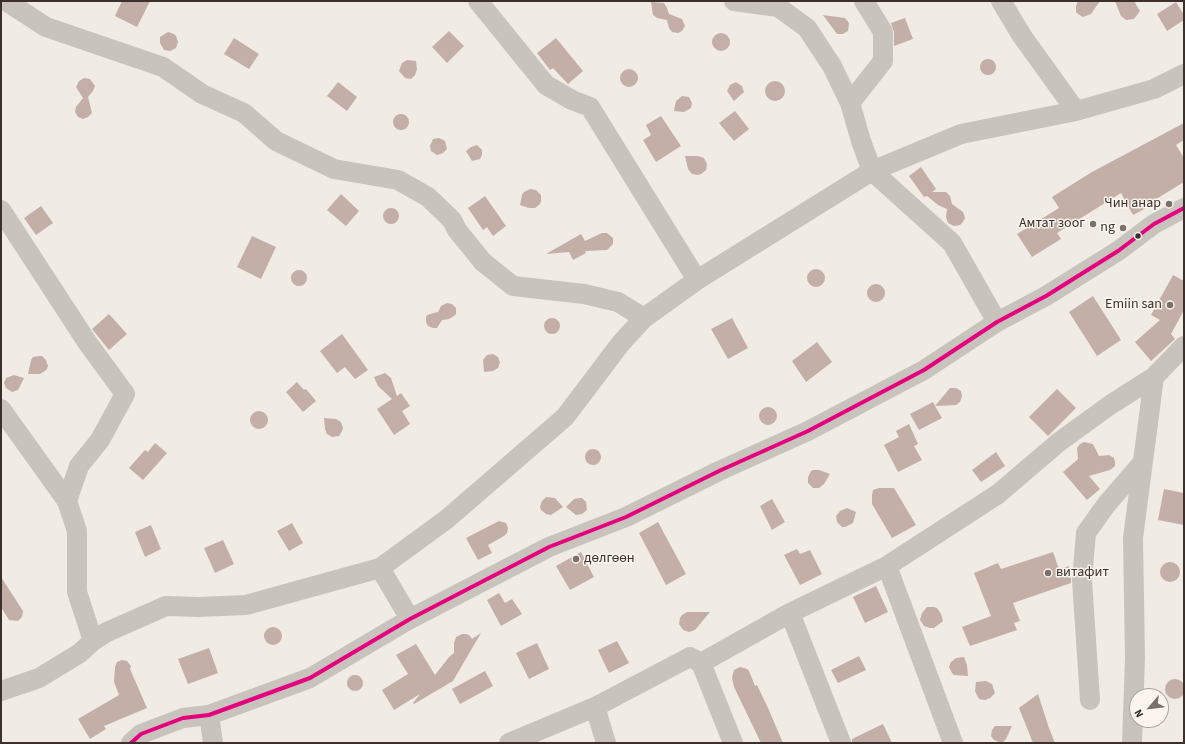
<!DOCTYPE html>
<meta charset="utf-8">
<style>
body{margin:0}
#map{position:relative;width:1185px;height:744px;overflow:hidden;background:#f0ebe5;font-family:"Source Sans 3",sans-serif}
canvas{display:block}
.frame{position:absolute;inset:0;border:2px solid #3b302b;pointer-events:none}
.north{position:absolute;left:1129px;top:688px;width:40px;height:40px;box-sizing:border-box;background:#fbf5ee;border:1px solid #aea6a0;border-radius:50%;rotate:242deg;font-size:11px;font-weight:700;line-height:16px;text-align:center;color:#3b302b}
.north::after{content:'';display:block;margin:auto;width:14px;height:18px;background:#7a716c;clip-path:polygon(50% 0,100% 100%,50% 72%,0 100%)}
</style>
<div id="map">
<canvas width="1185" height="744"></canvas>
<div class="frame"></div>
<div class="north">N</div>
</div>
<script>
const g = document.querySelector('canvas').getContext('2d');
g.lineJoin = 'round';
function paint(path, color) {
  g.fillStyle = color;
  g.fill(path, 'evenodd');
}
function strokePath(path, color, width, dash) {
  g.strokeStyle = color;
  g.lineWidth = width;
  g.lineCap = dash ? 'butt' : 'round';
  g.setLineDash(dash || []);
  g.stroke(path);
}
function write(font, color, halo, rows, align = 'center') {
  g.font = font + ' "Source Sans 3",sans-serif';
  g.lineWidth = 3;
  g.setLineDash([]);
  g.textBaseline = 'middle';
  g.strokeStyle = halo;
  g.fillStyle = color;
  for (const [text, x, y, turn = 0] of rows) {
    g.save();
    g.translate(x, y);
    g.rotate((+turn || 0) * Math.PI / 180);
    g.textAlign = isNaN(turn) ? turn : align;
    if (halo) g.strokeText(text, 0, 0);
    g.fillText(text, 0, 0);
    g.restore();
  }
}
paint(new Path2D(`
 M122,1H150L137,27L115,16Z
 M1078,1H1100L1091,14L1083,17L1078,14L1076,12V6Z
 M1115,1H1134L1140,11L1134,19L1126,20L1121,16Z
 M651,2L664,3L667,8L669,14L682,19L685,26L682,31L678,33L672,32L669,28L667,20L657,18L653,15Z
 M1176,2L1184,15V20L1167,31L1157,14Z
 M823,15L845,18L849,23L848,31L843,34H837Z
 M905,18L913,39L894,46V32L891,23Z
 M449,31L464,46L447,63L432,47Z
 M168,32L174,34L176,36L178,42L176,48L170,51L164,50L160,43V37Z
 M712 42a9 9 0 1 1 18 0a9 9 0 1 1-18 0Z
 M234,38L259,54L249,69L224,54Z
 M556,38L583,71L568,84L553,68L550,70L537,53Z
 M980 67a8 8 0 1 1 16 0a8 8 0 1 1-16 0Z
 M407,60L416,61L417,69L415,75L411,79L405,78L399,71L402,63Z
 M620 78a9 9 0 1 1 18 0a9 9 0 1 1-18 0Z
 M84,78L90,79L95,86L93,91L88,97L92,113L88,117L83,119L78,117L75,112L76,107L83,98L76,87L79,81Z
 M765 91a10 10 0 1 1 20 0a10 10 0 1 1-20 0Z
 M338,82L357,97L347,111L327,96Z
 M736,82L742,86L744,92L734,101L727,91L730,85Z
 M682,96L689,97L692,103L691,108L684,112L674,111L676,101Z
 M735,111L749,129L734,141L719,123Z
 M393 122a8 8 0 1 1 16 0a8 8 0 1 1-16 0Z
 M661,116L681,146L656,162L643,140L651,135L646,125Z
 M1184,123V140L1176,145L1184,158V182L1148,204L1150,206L1133,215L1121,193L1057,233L1061,239L1032,257L1017,234L1059,208L1052,197L1092,172Z
 M439,138L445,141L447,149L443,153L437,155L431,151L430,146L433,139Z
 M477,145L482,150V155L480,159L472,161L466,151L471,147Z
 M685,156H698L704,158L707,164L706,170L701,174L698,175L692,174L688,169Z
 M921,167L936,189L932,192H946L950,196L952,204L963,212L965,218L962,223L960,225L954,226L948,223L946,217L947,209L938,205L927,196L924,197L909,176Z
 M530,189L536,190L541,195V201L540,204L535,208H529L520,205L522,195L524,192Z
 M341,194L359,211L346,226L327,210Z
 M485,196L506,226L493,236L487,227L483,230L468,208Z
 M41,206L53,223L36,235L24,218Z
 M383 216a8 8 0 1 1 16 0a8 8 0 1 1-16 0Z
 M602,233H607L613,238V244L607,250L585,251L586,253L573,260L569,252L546,254L581,234L585,241Z
 M252,236L276,247L261,279L237,267Z
 M807 278a9 9 0 1 1 18 0a9 9 0 1 1-18 0Z
 M291 278a8 8 0 1 1 16 0a8 8 0 1 1-16 0Z
 M1173,275L1184,281V310L1171,334L1175,339L1151,361L1135,342L1160,320L1151,315Z
 M867 293a9 9 0 1 1 18 0a9 9 0 1 1-18 0Z
 M1093,296L1121,340L1097,356L1069,312Z
 M447,303L452,304L456,308V314L454,316L449,319L442,320L437,328H433L428,326L426,322V316L430,314L438,312L441,306Z
 M109,314L127,334L109,350L92,329Z
 M544 326a8 8 0 1 1 16 0a8 8 0 1 1-16 0Z
 M732,318L748,348L728,359L711,329Z
 M342,334L368,370L355,379L345,367L337,373L320,351Z
 M817,342L832,362L806,382L792,361Z
 M493,354L498,357L499,360L500,362L498,368L493,371L484,372L483,360L487,355Z
 M39,356H42L46,360L48,366L47,369L45,371L40,374H28L31,360L33,357Z
 M385,373L391,378L397,396L401,393L410,406L402,411L410,424L394,435L377,409L392,399L378,386L374,377Z
 M14,375L24,378L18,390L12,392L6,388L4,383L6,378Z
 M297,382L304,390L306,389L316,401L303,412L286,392Z
 M950,388H956L961,391L962,396L960,402L956,405L935,406L942,418L919,430L910,414L933,402L935,406Z
 M1057,389L1076,408L1048,436L1029,417Z
 M759 416a9 9 0 1 1 18 0a9 9 0 1 1-18 0Z
 M250 420a9 9 0 1 1 18 0a9 9 0 1 1-18 0Z
 M324,418L336,419L341,422L343,428L342,431L339,436L332,437L327,434L325,429Z
 M909,424L918,444L914,446L922,460L898,472L884,445L899,437L896,431Z
 M1084,442L1093,444L1099,456L1109,455L1114,458L1115,462V466L1110,470L1089,476L1100,489L1087,500L1063,472L1078,459L1077,448L1080,444Z
 M155,443L167,453L143,480L129,468L145,450L148,452Z
 M585 457a8 8 0 1 1 16 0a8 8 0 1 1-16 0Z
 M996,452L1005,466L981,482L972,470Z
 M813,470H819L830,474L824,484L819,488H813L808,483V477L811,471Z
 M879,488H894L916,525L892,538L872,504V495L873,490Z
 M1164,489L1184,493V525L1158,520Z
 M546,497L555,498L563,507L551,515L546,514L541,510L540,507L542,501Z
 M579,498H582L586,502L587,510L582,514L576,515L566,507L574,499Z
 M772,499L785,522L772,530L760,506Z
 M847,508L856,512L853,523L845,527H842L837,522L836,516L840,511Z
 M499,521L506,523L508,528L507,533L504,536L488,545L492,553L478,560L466,538Z
 M658,522L686,574L666,585L639,533Z
 M292,523L303,543L289,551L277,531Z
 M151,525L161,549L145,557L135,532Z
 M223,540L234,564L215,573L204,548Z
 M797,549L800,554L810,550L822,574L800,585L784,555Z
 M581,552L594,577L570,590L556,566Z
 M1053,552L1059,569L1069,566L1071,573V583L1013,603L1020,621L1014,623L1017,630L970,646L962,627L991,616L974,573L998,563L1001,569Z
 M1160 572a10 10 0 1 1 20 0a10 10 0 1 1-20 0Z
 M1,577L23,611L22,617L18,621L9,620L1,607Z
 M876,586L888,612L865,623L853,597Z
 M499,593L505,603L512,599L522,614L501,626L487,600Z
 M927,607H934L937,608L941,614L943,621L934,628H930L924,626L920,620L922,613Z
 M687,612H710L695,630L689,632L683,630L679,624L680,618L682,615Z
 M264 636a9 9 0 1 1 18 0a9 9 0 1 1-18 0Z
 M481,633L453,681L414,704L413,703L420,694L394,710L382,690L408,674L396,655L416,644L435,675L449,657L454,653V643L456,637L462,634H466L469,635L472,639Z
 M617,641L629,663L609,673L598,650Z
 M537,643L549,669L529,679L516,653Z
 M209,648L218,673L188,684L178,659Z
 M859,656L866,670L838,683L831,670Z
 M964,657L967,665L968,676L954,675L952,673L949,667L951,662L956,658Z
 M122,660L127,661L131,666L130,669L147,708L104,726L106,729L90,739L78,719L119,695L114,682L115,667L117,662Z
 M740,667L747,669L749,671L755,686L757,685L768,708L783,743H761L734,687L732,678L734,670Z
 M485,671L493,686L460,704L452,689Z
 M347 683a8 8 0 1 1 16 0a8 8 0 1 1-16 0Z
 M1165 689a10 10 0 1 1 20 0a10 10 0 1 1-20 0Z
 M986,681L992,684L995,693L990,698L985,700L979,699L975,691L976,682Z
 M1038,694L1049,728L1055,743H1033L1019,708Z
 M883,724L892,743H852V739Z
 M995,726H1012L1006,739L1003,742H999L994,740L991,736L992,730Z`), '#c3afa7');
strokePath(new Path2D(`
 M6,1L46,27L163,67L202,94L244,113L276,141L334,169L398,180L428,197L452,220L457,230L483,262L513,286L584,294L618,302L644,318
 M478,1L546,85L572,100L590,107L697,280
 M734,1L778,7L807,28L832,66L850,103L861,141L872,171L952,243L997,322
 M1001,1L1022,36L1076,111
 M850,103L883,61V32L864,1
 M1,210L87,342L125,394L100,440L79,466L67,501L77,531V592L93,641L107,632L166,606L199,607L246,605L380,568L410,619
 M1,409L67,501
 M887,566L953,743
 M380,568L447,519L565,417L621,343L644,318L697,280L872,171L961,134L1076,111L1154,89L1184,74
 M790,613L841,743
 M701,663L733,743
 M1,691L39,678L80,653L93,641
 M1090,700L1082,580L1086,533L1106,505L1143,462
 M595,707L606,743
 M209,715L213,743
 M131,743L141,734L183,718L209,715L310,678L410,619L549,547L626,517L719,471L808,431L924,370L997,322L1046,296L1118,251L1154,224L1184,208
 M509,743L595,707L690,657L701,663L790,613L887,566L998,494L1059,442L1110,405L1154,377L1184,346
 M1132,743L1135,658L1133,538L1154,377`), '#c9c3be', 20);
strokePath(new Path2D(`
 M131,743L141,734L183,718L209,715L310,678L410,619L549,547L626,517L719,471L808,431L924,370L997,322L1046,296L1118,251L1154,224L1184,208`), '#e5007d', 4);
for (const [x, y, r, color] of [
 [1169,204,4,"#7a716c"],
 [1093,224,4,"#7a716c"],
 [1123,228,4,"#7a716c"],
 [1138,236,3.5,"#3b302b"],
 [1170,305,4,"#7a716c"],
 [576,559,4,"#7a716c"],
 [1048,573,4,"#7a716c"]
]) {
  const dot = new Path2D();
  dot.arc(x, y, r, 0, 2 * Math.PI);
  g.fillStyle = color;
  g.fill(dot);
  strokePath(dot, '#fbf5ee', 1.5);
}
write('14px', '#3b302b', '#fbf5ee', [
 ["Чин анар",1161,204],
 ["Амтат зоог",1085,224],
 ["ng",1115,228],
 ["Emiin san",1162,305],
 ["дөлгөөн",584,559,"left"],
 ["витафит",1056,573,"left"]
], 'right');
</script>
